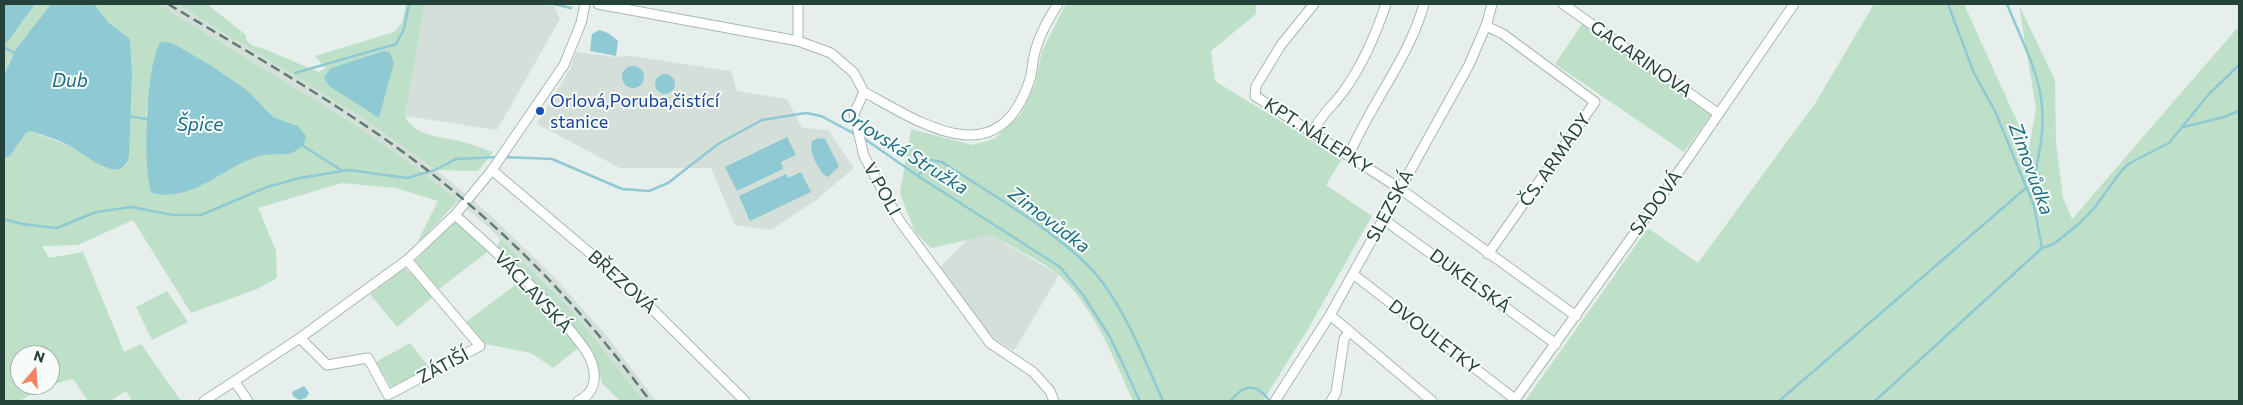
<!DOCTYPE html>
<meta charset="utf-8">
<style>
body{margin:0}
#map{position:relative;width:2243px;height:405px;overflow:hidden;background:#e6efeb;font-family:Commissioner,sans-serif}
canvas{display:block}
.frame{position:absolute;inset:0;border:5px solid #24423a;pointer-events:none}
.north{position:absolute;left:10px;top:345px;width:50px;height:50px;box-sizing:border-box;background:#f7fbf9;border:1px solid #a3b1ad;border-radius:50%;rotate:18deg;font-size:14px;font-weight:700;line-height:20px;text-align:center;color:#24423a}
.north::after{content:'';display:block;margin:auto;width:18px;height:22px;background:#f4845f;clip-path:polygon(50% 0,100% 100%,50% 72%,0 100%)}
</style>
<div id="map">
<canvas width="2243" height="405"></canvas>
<div class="frame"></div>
<div class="north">N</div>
</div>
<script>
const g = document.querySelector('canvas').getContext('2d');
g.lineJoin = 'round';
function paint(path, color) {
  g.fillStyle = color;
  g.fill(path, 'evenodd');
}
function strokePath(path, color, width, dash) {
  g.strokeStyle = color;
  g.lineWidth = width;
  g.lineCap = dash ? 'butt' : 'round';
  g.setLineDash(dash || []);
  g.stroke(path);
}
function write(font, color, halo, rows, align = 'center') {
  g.font = font + ' Commissioner,sans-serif';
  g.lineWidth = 4;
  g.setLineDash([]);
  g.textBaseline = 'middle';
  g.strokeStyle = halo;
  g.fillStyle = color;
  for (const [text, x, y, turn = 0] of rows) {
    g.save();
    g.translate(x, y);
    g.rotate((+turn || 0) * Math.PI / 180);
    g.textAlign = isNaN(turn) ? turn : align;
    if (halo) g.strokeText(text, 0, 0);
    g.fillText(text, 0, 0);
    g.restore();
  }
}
paint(new Path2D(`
 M158,4H177L361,117L436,170L489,214L552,275L606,335L656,401H644L572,310L545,282L483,222L429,178L356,125Z
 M425,4H540L554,6L560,19L497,130L405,116Z
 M576,52L616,57L630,56L731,71L737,91L787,99L802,128L828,130L854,168L816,200L771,230L735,225L711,168H620L537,124L570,69Z
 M991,235L1059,275L1014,351L992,338L940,267L967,240Z`), '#d4dfda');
paint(new Path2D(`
 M35,4H51L16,49L4,76V47Z
 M94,4H158L356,125L419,170L458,201L416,245L438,201L396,188L342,183L258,208L276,250L277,278L257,289L191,313L133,220L78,245L42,246L49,258L83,252L124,352L141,344L181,401H132L126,391L110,401H88L73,379L50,385V355H20V385H50L19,401H4V158L10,156L26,133L30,131L70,146L106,168H123L127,164L132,72L130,39L109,23ZM155,54L229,79L248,91L273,117L298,126L289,154C283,154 275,152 269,153C232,159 196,204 152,193L146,115Z
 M177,4H207L246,35V40L253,46L262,48L319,72L325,68L315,56L394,32L402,23L406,4H425L405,116C414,137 444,137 463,142C473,144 483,149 493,152L478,171L436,170L361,117ZM394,63L379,117L329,86Z
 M1066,4H1256V14L1211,51L1215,81L1342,159L1326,185L1372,216L1308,329L1263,401H1133C1114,359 1095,309 1060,276C1046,263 1009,245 991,235L931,248L915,232L900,193L911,129L972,145L994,139L1021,114L1035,84L1042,51Z
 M1874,4H1964L2029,148L2036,109L2019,5L2055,80L2056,142L2063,198L2072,219L2239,26V401H1525L1648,228L1698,263L1816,102Z
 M1582,24L1712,114L1684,152L1555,64Z
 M455,221L490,250L439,289L415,261Z
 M501,239L572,310L644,401H620L602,383L593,351L547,297L498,250V244Z
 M405,268L434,296L397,327L370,294Z
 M522,280L582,345L553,368L531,353L485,344L466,322Z
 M167,291L188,322L152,340L136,307Z
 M410,343L430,368L391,387L376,362Z`), '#bfe0c8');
paint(new Path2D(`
 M4,4H35L4,47Z
 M51,4H94L109,23L130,39L132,72L129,156C122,189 83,152 68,145C56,139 43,135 30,131L26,133L10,156L4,158V76L16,49Z
 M599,30L608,33L618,41L616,56L590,51L592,34Z
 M161,42L172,43L210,65L248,91L273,117L298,126L306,136L304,145C299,148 293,154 287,154C276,155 268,153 256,157C223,168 192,203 152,193C142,171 146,60 161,42Z
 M384,51L390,53L394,63L379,118L329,86L324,77L331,68Z
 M622 77a11 11 0 1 1 22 0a11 11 0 1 1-22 0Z
 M655 84a10 10 0 1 1 20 0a10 10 0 1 1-20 0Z
 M787,137L796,155L781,162L783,169L737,191L725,167Z
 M818,138L825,139L839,166L828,177C820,175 808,150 812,141Z
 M801,172L811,192L750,221L739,196L786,174L788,178Z
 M304,386L309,393L306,398L299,400L293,396L292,392Z`), '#8ec9d4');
strokePath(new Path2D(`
 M554,4L571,8
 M2007,4C2020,37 2039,71 2042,106C2045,135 2036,167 2031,195
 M4,47L16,54
 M295,73L396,44L404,29L409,4
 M128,116L147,119
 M2183,127L2224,117L2239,111
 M862,137L918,176L1060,267L1083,295L1110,337L1140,401
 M300,144L341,170
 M503,157L552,159L622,189L649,191L668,183L718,144L762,120L806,113L821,116L855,134
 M918,176L931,160L942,162C990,194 1070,238 1103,283C1129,319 1145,361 1163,401
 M4,219L22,224L57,228L96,212L131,207L173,215H201L267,187L300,178L349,170L407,178L435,170L456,159L498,157
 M2042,248L2054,244L2082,221L2095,207L2122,170L2130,163L2169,143L2209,94L2239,65
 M1230,401C1245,384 1255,382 1270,401
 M1779,401L2027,187
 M1875,401L2042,248L2034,206L1995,111L1974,73L1948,4`), '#8ec9d4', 2.5);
const minor = new Path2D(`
 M598,4L798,41L831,53L854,73L864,92L854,114L864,156L899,220L990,343L1033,372L1050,391L1054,401
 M798,4V41
 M1314,4L1281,45L1256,86L1255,96L1399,188L1576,316
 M1563,4L1719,114
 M1486,26L1503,34L1595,102L1488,254
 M864,92C923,124 997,175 1029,82C1033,72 1032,62 1035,52C1039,35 1049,18 1058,4
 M1313,132C1320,115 1333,106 1343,92C1362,66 1376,34 1386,4
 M1349,155C1371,103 1409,58 1424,4
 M492,170L630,287L745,401
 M455,215C496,252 537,288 571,331C579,342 590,353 593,367C597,382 592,395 578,401
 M1383,219L1556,344
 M1353,274L1516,400
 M1330,315L1432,401
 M300,338L327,365L368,358L388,395L480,346L407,260
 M235,382L248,401
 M204,401L300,338L407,260L455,215L492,170L564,65L581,23L585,4
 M1275,401L1330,315L1469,65L1487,23L1492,4
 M1331,401L1336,393L1344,339L1349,332
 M1514,401L1687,160L1794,4`);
strokePath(minor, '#a8b8b2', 11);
strokePath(minor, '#fff', 9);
strokePath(new Path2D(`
 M168,4C243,49 320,93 392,144C492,215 578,302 650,401`), '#5f7d75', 2.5, [10, 5]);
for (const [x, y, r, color] of [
 [540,111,5,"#1a4fb4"]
]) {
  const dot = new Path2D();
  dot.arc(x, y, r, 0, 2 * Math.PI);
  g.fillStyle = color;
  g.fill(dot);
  strokePath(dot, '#f7fbf9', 2);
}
write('18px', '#24423a', '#f7fbf9', [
 ["GAGARINOVA",1641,59,35],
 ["KPT. NÁLEPKY",1318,136,33],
 ["ČS. ARMÁDY",1555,160,-55],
 ["V POLI",882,189,61],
 ["SADOVÁ",1656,203,-54],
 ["SLEZSKÁ",1390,206,-62],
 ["DUKELSKÁ",1470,281,36],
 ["BŘEZOVÁ",622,282,42],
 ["VÁCLAVSKÁ",533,292,47],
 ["DVOULETKY",1434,337,38],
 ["ZÁTIŠÍ",443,366,-28]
]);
write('18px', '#164399', '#f7fbf9', [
 ["Orlová,Poruba,čistící",550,101],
 ["stanice",550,122]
], 'left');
write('italic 19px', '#1c6f80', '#f7fbf9', [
 ["Dub",70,81],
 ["Špice",200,125],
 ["Orlovská Stružka",904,151,32],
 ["Zimovůdka",2031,169,70],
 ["Zimovůdka",1049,220,37]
]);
</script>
